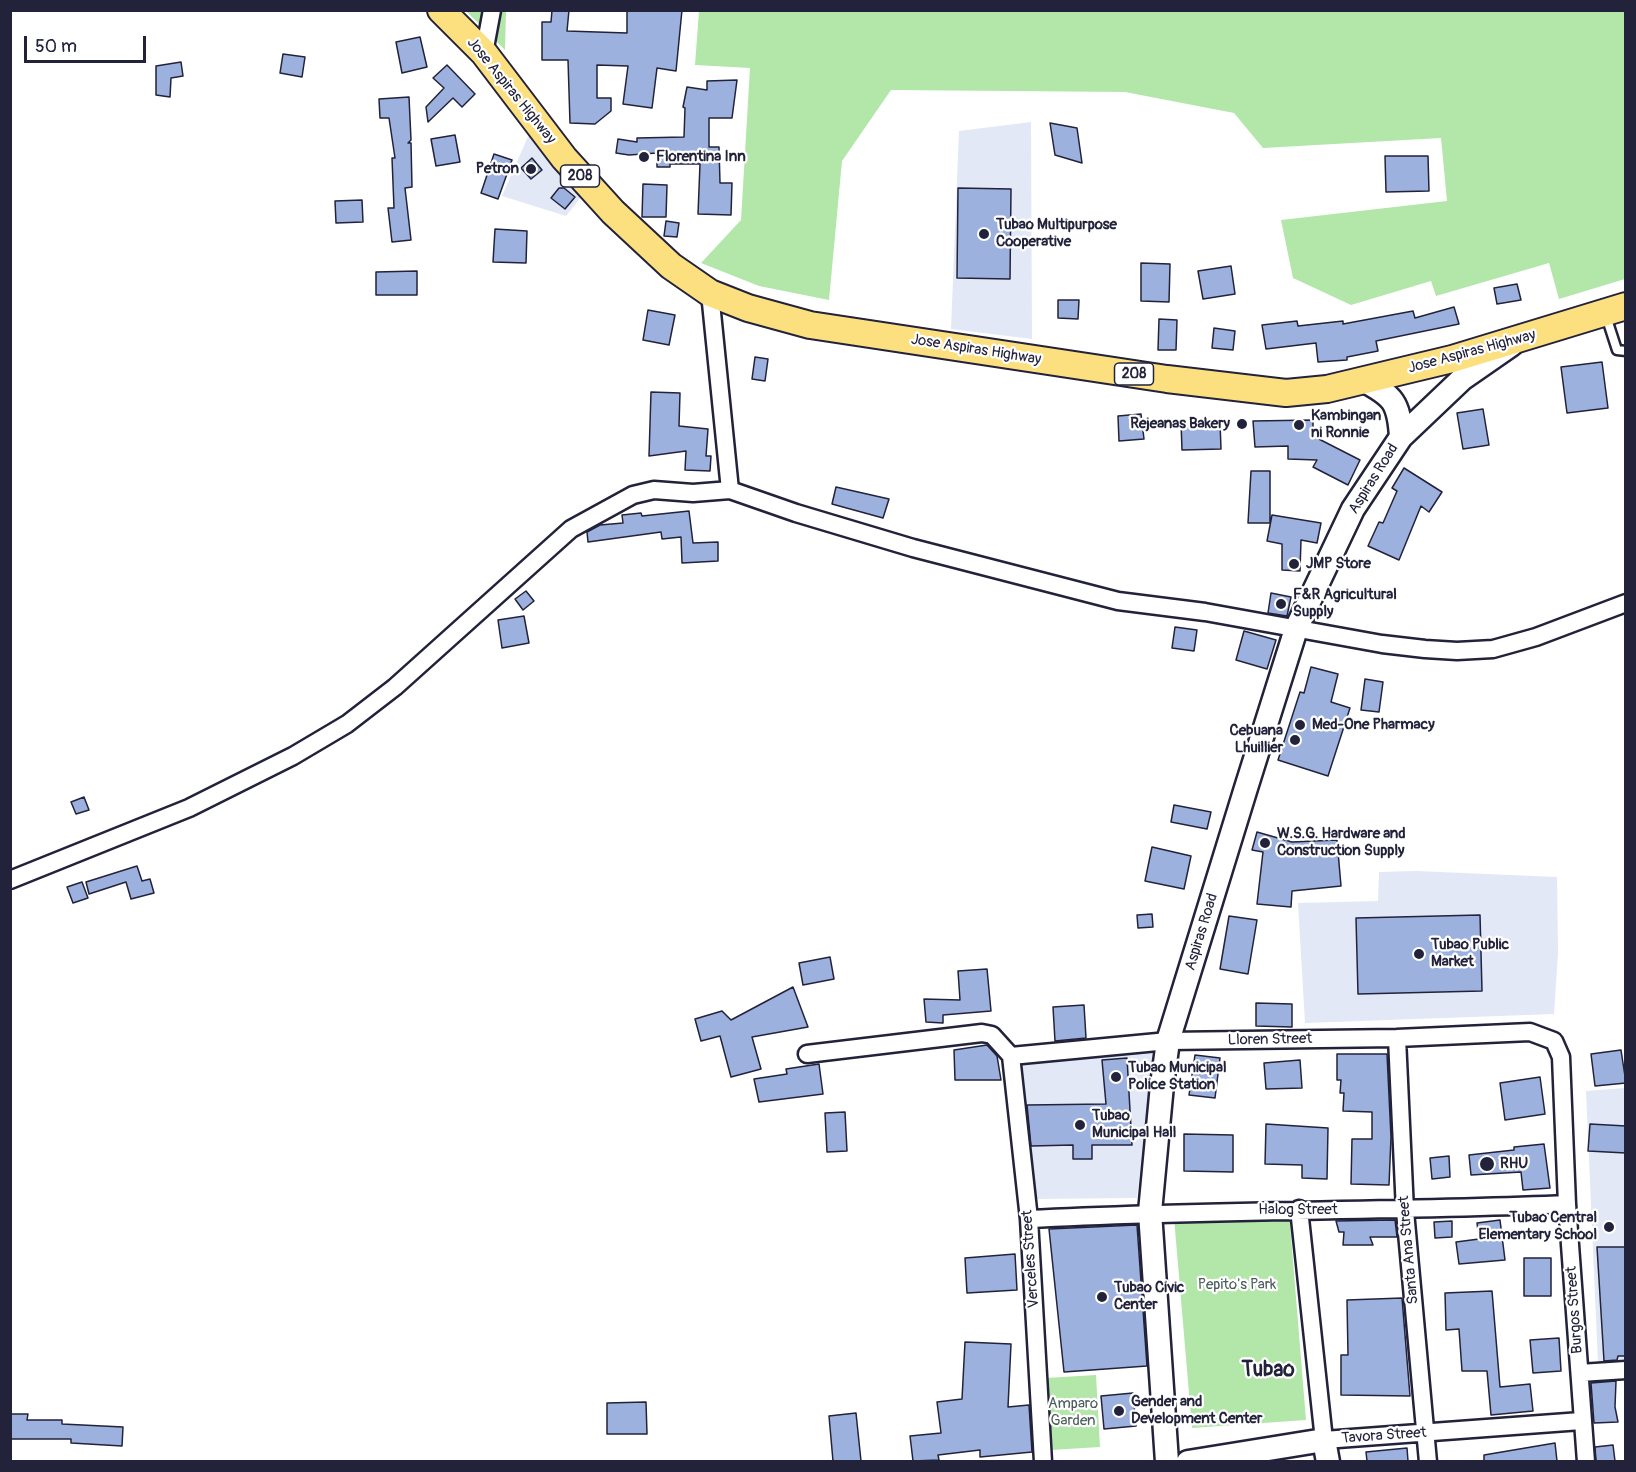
<!DOCTYPE html>
<style>
body{margin:0}
#map{position:relative;width:1636px;height:1472px;overflow:hidden;background:#fff;font-family:Pangolin,sans-serif}
canvas{display:block}
.frame{position:absolute;inset:0;border:12px solid #22223b;pointer-events:none}
.scale{position:absolute;left:24px;top:36px;width:122px;height:27px;box-sizing:border-box;border:3px solid #22223b;border-top:0;padding-left:8px;font-size:18px;line-height:21px;white-space:nowrap;color:#22223b;-webkit-text-stroke:4px #fff;paint-order:stroke}
</style>
<div id="map">
<canvas width="1636" height="1472"></canvas>
<div class="frame"></div>
<div class="scale">50 m</div>
</div>
<script>
const g = document.querySelector('canvas').getContext('2d');
g.lineJoin = 'round';
function paint(path, color) {
  g.fillStyle = color;
  g.fill(path, 'evenodd');
}
function strokePath(path, color, width, dash) {
  g.strokeStyle = color;
  g.lineWidth = width;
  g.lineCap = dash ? 'butt' : 'round';
  g.setLineDash(dash || []);
  g.stroke(path);
}
function write(font, color, halo, rows, align = 'center') {
  g.font = font + ' Pangolin,sans-serif';
  g.lineWidth = 4.5;
  g.setLineDash([]);
  g.textBaseline = 'middle';
  g.strokeStyle = halo;
  g.fillStyle = color;
  for (const [text, x, y, turn = 0] of rows) {
    g.save();
    g.translate(x, y);
    g.rotate((+turn || 0) * Math.PI / 180);
    g.textAlign = isNaN(turn) ? turn : align;
    if (halo) g.strokeText(text, 0, 0);
    g.fillText(text, 0, 0);
    g.restore();
  }
}
paint(new Path2D(`
 M1031,122L1032,339L951,329L959,131Z
 M530,132L582,196L566,216L502,196Z
 M1416,871L1557,877L1558,953L1554,1014L1305,1023L1298,903L1378,901L1379,872Z
 M1153,1051L1137,1198L1032,1199L1018,1060Z
 M1625,1088V1363L1598,1364L1586,1091Z`), '#e2e8f5');
paint(new Path2D(`
 M466,11H506L505,50Z
 M699,11H1625V279L1559,299L1549,263L1436,296L1431,281L1351,305L1293,278L1281,220L1447,201L1441,138L1263,148L1234,113L1125,92L891,90L842,161L829,300L759,286L701,263L741,220L750,68L695,65Z
 M1289,1212L1306,1420L1192,1428L1174,1218Z
 M1096,1375L1100,1447L1051,1450L1046,1378Z`), '#b2e7a9');
const building = new Path2D(`
 M552,10H569L567,31L627,33V10H682L676,71L657,68L652,108L623,104L628,66L597,65V98H611V111L595,124L570,123L568,60H542V22H551Z
 M420,37L427,67L402,73L396,42Z
 M283,54L305,57L302,77L280,73Z
 M181,62L183,76L171,78L170,97L156,95V66Z
 M447,65L475,94L462,107L453,98L428,122L426,107L444,88L433,78Z
 M737,80L732,118H709V147H719L720,183H732L731,215L698,214L700,164H670V167H657V153L629,155L616,153L618,139L637,142V138L684,137L685,108L683,107L687,87L707,90V81Z
 M409,97L411,140L408,143H411L412,187L405,188L411,240L392,242L388,208H394L392,158H395L389,118H380L379,99Z
 M1050,123L1077,128L1082,163L1055,155Z
 M455,135L460,162L436,166L431,139Z
 M494,154L512,160L498,199L481,193Z
 M1385,156H1428L1429,191L1386,192Z
 M532,158L542,170L531,179L521,168Z
 M643,184L667,185L666,217H642Z
 M559,188H564L575,197L565,209L551,198Z
 M958,188L1011,189L1010,279L957,278Z
 M362,200L363,222L336,223L335,201Z
 M666,221L679,223L677,237L664,236Z
 M495,229L527,231L526,263L493,262Z
 M1141,263L1170,264L1169,302L1141,301Z
 M1231,266L1235,294L1203,299L1198,271Z
 M417,271V295H376V272Z
 M1517,284L1521,300L1497,304L1494,288Z
 M1058,300H1079L1078,319L1058,318Z
 M1454,307L1459,324L1376,341L1378,351L1347,357V360L1318,362L1316,343L1266,349L1262,325L1297,321L1298,326L1343,321V324L1413,311L1415,318Z
 M648,310L675,315L669,345L643,340Z
 M1159,319L1177,320L1176,350H1158Z
 M1214,328L1235,331L1233,350L1212,348Z
 M755,357L768,359L765,381L752,379Z
 M1602,362L1608,408L1567,413L1561,367Z
 M651,392L680,393L679,426L708,429L706,456H711L710,471L685,470L686,451L649,456Z
 M1483,409L1489,445L1463,449L1457,413Z
 M1141,414L1144,439L1119,441L1118,416Z
 M1313,420V436L1360,460L1348,485L1313,467L1317,460L1288,459V446L1255,447L1253,421Z
 M1181,422H1220L1221,449L1182,450Z
 M1404,468L1442,492L1429,512L1421,506L1399,560L1368,546L1379,522L1383,523L1397,491L1392,488Z
 M1251,471H1270V523H1248Z
 M836,487L889,499L883,518L832,504Z
 M689,511L693,543L718,542V561L682,563L681,537L662,539L661,532L588,542L587,532L600,525L623,523L622,515L641,513L642,516Z
 M1272,515L1321,523L1317,543L1301,540L1300,571L1282,570V544L1267,541Z
 M526,591L534,601L523,610L515,599Z
 M1271,593L1291,597L1287,616L1268,613Z
 M524,616L529,643L502,648L498,620Z
 M1175,627L1197,630L1194,651L1172,648Z
 M1244,631L1276,640L1267,669L1236,660Z
 M1311,667L1338,674L1331,702L1350,708L1328,776L1278,760L1300,692L1304,693Z
 M1365,679L1383,682L1379,712L1361,710Z
 M84,797L89,810L76,814L71,802Z
 M1174,805L1211,812L1207,829L1171,822Z
 M1257,832L1292,842L1337,840L1341,886L1292,891L1291,907L1257,904L1263,852L1252,850Z
 M1152,847L1191,856L1184,889L1145,881Z
 M137,866L142,881L150,879L154,893L131,899L126,882L89,894L86,882Z
 M82,882L88,898L73,903L67,887Z
 M1152,914L1153,927L1138,928L1137,915Z
 M1480,915L1482,991L1358,994L1356,918Z
 M1229,916L1257,920L1248,974L1220,969Z
 M830,957L834,979L803,985L799,963Z
 M987,969L991,1011L943,1015V1023L926,1022L924,999L960,1000L958,971Z
 M793,987L808,1027L752,1037L761,1069L731,1077L720,1036L701,1041L695,1019L722,1011L731,1020Z
 M1256,1003L1292,1004V1027L1256,1026Z
 M1084,1005L1086,1038L1055,1041L1053,1007Z
 M987,1045L997,1056L1001,1080H955L954,1050Z
 M1621,1050L1626,1083L1595,1086L1591,1054Z
 M1337,1054H1387L1391,1137L1389,1185L1351,1184L1352,1139H1372V1112L1343,1111L1344,1093H1340L1341,1080H1337Z
 M1195,1055L1220,1058L1215,1098L1189,1095Z
 M1127,1058L1132,1145H1092V1159H1073V1145L1031,1146L1027,1105L1106,1104L1102,1060Z
 M1300,1060L1302,1088L1266,1089L1264,1063Z
 M819,1064L823,1094L759,1102L754,1079L787,1074L786,1069Z
 M1540,1077L1545,1114L1505,1120L1500,1083Z
 M845,1112L847,1151L827,1152L825,1113Z
 M1266,1124L1328,1128L1327,1179L1302,1178V1165L1265,1164Z
 M1590,1124L1626,1126V1153L1588,1151Z
 M1184,1134L1233,1135V1172L1184,1171Z
 M1544,1144L1550,1188L1523,1190L1521,1172L1471,1175L1469,1155L1514,1150V1147Z
 M1449,1156L1450,1177L1432,1179L1430,1158Z
 M1395,1220L1397,1237H1370L1373,1245H1343L1344,1232H1339L1336,1221Z
 M1500,1220L1505,1260L1459,1264L1456,1242L1479,1239L1477,1223Z
 M1452,1221V1237L1435,1238L1434,1222Z
 M1137,1225L1147,1366L1064,1372L1049,1229Z
 M1597,1247H1626V1356H1618L1617,1360L1604,1361Z
 M1015,1254L1017,1290L967,1293L965,1258Z
 M1524,1258H1551V1296H1524Z
 M1492,1291L1500,1387L1530,1384L1533,1411L1491,1415L1487,1371H1462L1459,1329L1446,1330L1445,1293Z
 M1402,1298L1410,1396L1341,1395V1355H1348L1347,1300Z
 M1559,1338L1561,1371L1533,1373L1530,1340Z
 M965,1342L1011,1344L1008,1407L1029,1405L1032,1452L980,1457V1450L938,1455L939,1460L913,1461L910,1436L941,1433L937,1402L962,1399Z
 M1616,1381L1615,1407L1618,1422L1594,1423L1591,1383Z
 M1133,1393L1136,1426L1104,1429L1101,1396Z
 M646,1402L647,1434H607V1403Z
 M856,1413L861,1461H833L829,1416Z
 M10,1414H28L27,1420H62V1424L123,1427L122,1446L71,1443V1439H10Z
 M1555,1443L1557,1461H1484V1455Z
 M1613,1445L1615,1461H1596L1595,1447Z
 M1407,1448L1408,1461H1367L1366,1452Z`);
paint(building, '#9db1df');
strokePath(building, '#22223b', 1.5);
const lane = new Path2D(`
 M1606,316L1617,350L1626,351`);
const street = new Path2D(`
 M484,53L492,10
 M710,293L730,490
 M10,880L189,808L293,756L347,724L395,687L571,529L633,495L654,490L693,493L730,490L796,513L913,548L1118,601L1205,612L1382,644L1425,649L1457,651L1493,649L1536,637L1626,603
 M1397,1038L1405,1211L1428,1462
 M807,1054L982,1033L992,1035L1011,1056
 M1011,1056L1168,1041L1397,1038L1530,1032L1554,1041L1561,1057L1567,1204L1586,1462
 M1011,1056L1029,1219L1043,1462
 M1299,1209L1324,1440L1581,1421
 M1029,1219C1208,1209 1388,1212 1567,1204
 M1580,1373L1626,1370`);
const secondary = new Path2D(`
 M1363,380C1393,396 1399,402 1401,437
 M1167,1462L1150,1212L1162,1085L1168,1041L1246,788L1296,629L1353,509L1401,437L1462,379L1511,345
 M1188,1462L1324,1440L1328,1462`);
const primary = new Path2D(`
 M441,10L484,53L564,158L613,212L671,266L710,293L748,308L810,325L1167,379L1286,393L1327,389L1452,359L1626,306`);
strokePath(lane, '#22223b', 13);
strokePath(street, '#22223b', 21);
strokePath(secondary, '#22223b', 27);
strokePath(primary, '#22223b', 30);
strokePath(lane, '#fff', 8);
strokePath(street, '#fff', 16);
strokePath(secondary, '#fff', 22);
strokePath(primary, '#fce080', 26);
for (const [x, y, r, color] of [
 [644,157,6,"#22223b"],
 [531,169,6,"#22223b"],
 [984,234,6,"#22223b"],
 [1242,424,6,"#22223b"],
 [1299,425,6,"#22223b"],
 [1294,564,6,"#22223b"],
 [1281,604,6,"#22223b"],
 [1300,725,6,"#22223b"],
 [1295,740,6,"#22223b"],
 [1265,843,6,"#22223b"],
 [1419,954,6,"#22223b"],
 [1116,1077,6,"#22223b"],
 [1080,1125,6,"#22223b"],
 [1487,1164,8,"#22223b"],
 [1609,1227,6,"#22223b"],
 [1102,1297,6,"#22223b"],
 [1119,1411,6,"#22223b"]
]) {
  const dot = new Path2D();
  dot.arc(x, y, r, 0, 2 * Math.PI);
  g.fillStyle = color;
  g.fill(dot);
  strokePath(dot, '#fff', 2);
}
for (const [x, y, w] of [
 [580,176,39],
 [1134,374,39]
]) {
  const box = new Path2D();
  box.roundRect(x - w / 2, y - 11, w, 22, 4.5);
  g.fillStyle = '#fff';
  g.fill(box);
  strokePath(box, '#22223b', 1.5);
}
write('bold 14px', '#22223b', null, [
 ["208",580,176],
 ["208",1134,374]
]);
write('15px', '#22223b', '#fff', [
 ["Jose Aspiras Highway",511,91,51],
 ["Jose Aspiras Highway",976,350,9],
 ["Jose Aspiras Highway",1472,352,-15],
 ["Aspiras Road",1374,479,-58],
 ["Aspiras Road",1202,932,-73],
 ["Lloren Street",1270,1040,-1],
 ["Halog Street",1298,1210],
 ["Santa Ana Street",1409,1250,-95],
 ["Verceles Street",1031,1259,-94],
 ["Burgos Street",1575,1310,-94],
 ["Tavora Street",1384,1436,-4]
]);
write('bold 15px', '#22223b', '#fff', [
 ["Florentina Inn",656,157],
 ["Petron",519,169,"right"],
 ["Tubao Multipurpose",996,225],
 ["Cooperative",996,242],
 ["Kambingan",1311,416],
 ["ni Ronnie",1311,433],
 ["Rejeanas Bakery",1230,424,"right"],
 ["JMP Store",1306,564],
 ["F&R Agricultural",1293,595],
 ["Supply",1293,612],
 ["Med-One Pharmacy",1312,725],
 ["Cebuana",1283,731,"right"],
 ["Lhuillier",1283,748,"right"],
 ["W.S.G. Hardware and",1277,834],
 ["Construction Supply",1277,851],
 ["Tubao Public",1431,945],
 ["Market",1431,962],
 ["Tubao Municipal",1128,1068],
 ["Police Station",1128,1085],
 ["Tubao",1092,1116],
 ["Municipal Hall",1092,1133],
 ["RHU",1500,1164],
 ["Tubao Central",1597,1218,"right"],
 ["Elementary School",1597,1235,"right"],
 ["Tubao Civic",1114,1288],
 ["Center",1114,1305],
 ["Gender and",1131,1402],
 ["Development Center",1131,1419]
], 'left');
write('15px', '#4d5d5c', '#fff', [
 ["Pepito's Park",1237,1285],
 ["Amparo",1073,1404],
 ["Garden",1073,1421]
]);
write('bold 21px', '#22223b', '#fff', [
 ["Tubao",1268,1371]
]);
</script>
